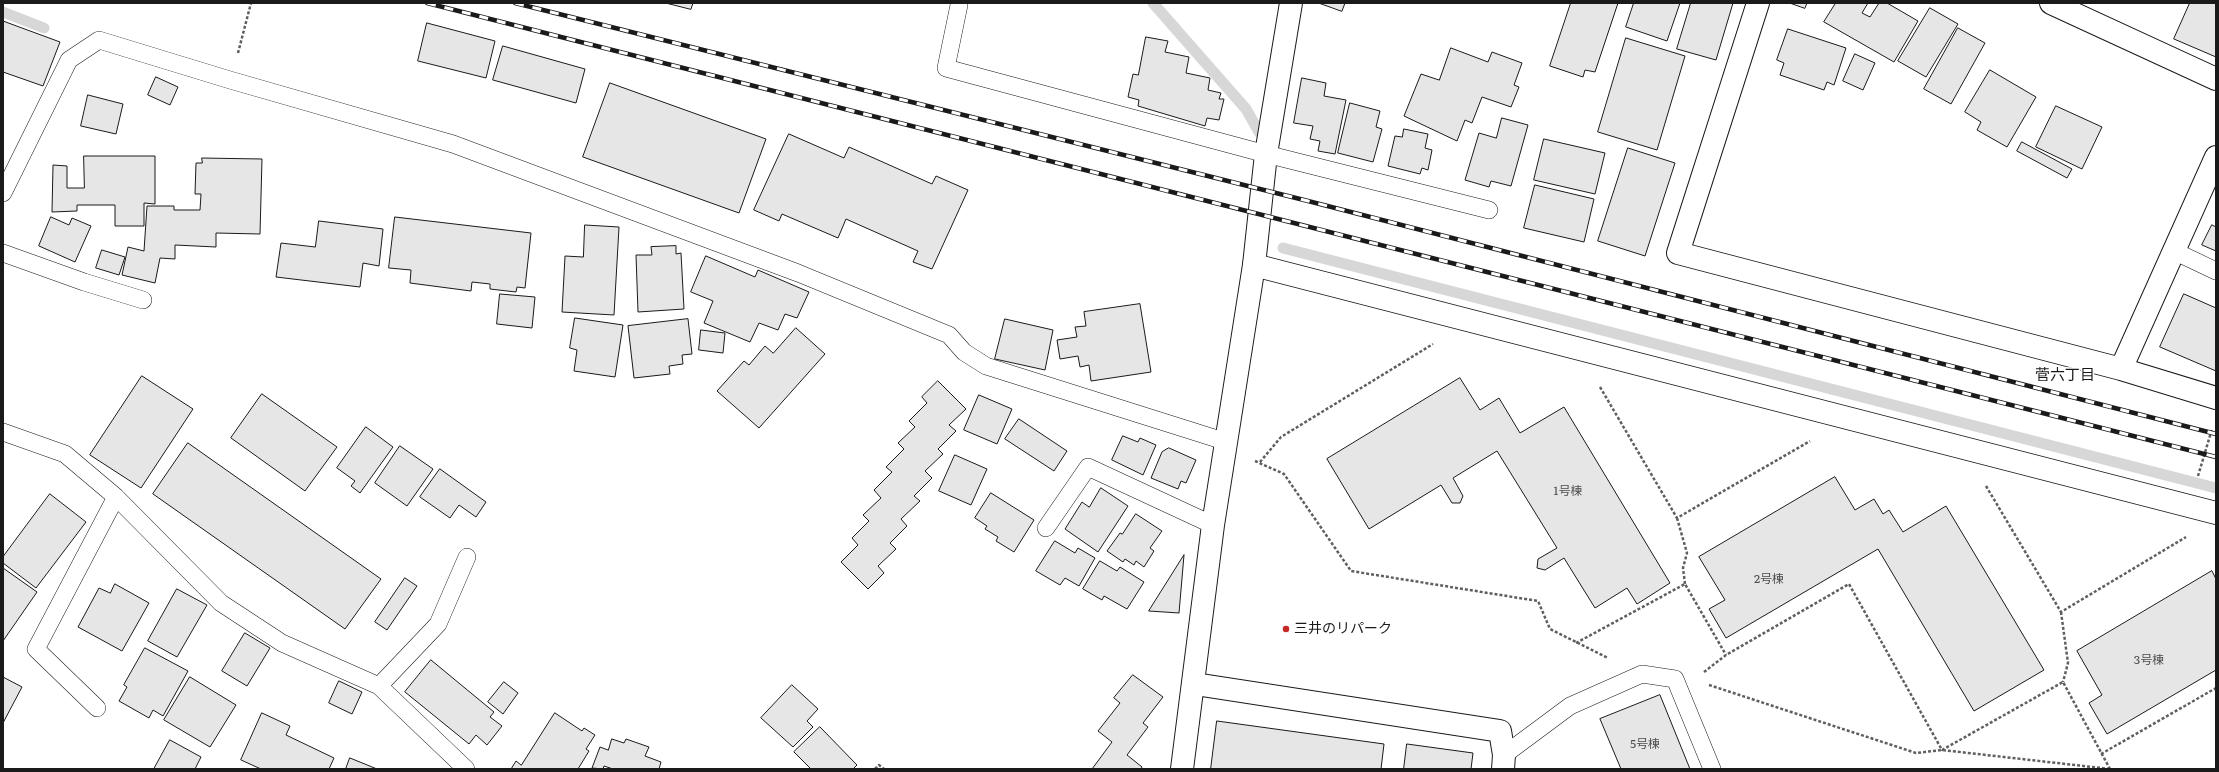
<!DOCTYPE html>
<meta charset="utf-8">
<style>
body{margin:0}
#map{position:relative;width:2219px;height:772px;overflow:hidden;background:#fff;font-family:Literata,serif}
canvas{display:block}
.frame{position:absolute;inset:0;border:4px solid #1a1a1a;pointer-events:none}
</style>
<div id="map">
<canvas width="2219" height="772"></canvas>
<div class="frame"></div>
</div>
<script>
const g = document.querySelector('canvas').getContext('2d');
g.lineJoin = 'round';
function strokePath(path, color, width, dash) {
  g.strokeStyle = color;
  g.lineWidth = width;
  g.lineCap = dash ? 'butt' : 'round';
  g.setLineDash(dash || []);
  g.stroke(path);
}
function paint(path, color) {
  g.fillStyle = color;
  g.fill(path, 'evenodd');
}
function write(font, color, halo, rows, align = 'center') {
  g.font = font + ' Literata,"Noto Sans JP",serif';
  g.lineWidth = 3;
  g.setLineDash([]);
  g.textBaseline = 'middle';
  g.strokeStyle = halo;
  g.fillStyle = color;
  for (const [text, x, y, turn = 0] of rows) {
    g.save();
    g.translate(x, y);
    g.rotate((+turn || 0) * Math.PI / 180);
    g.textAlign = isNaN(turn) ? turn : align;
    if (halo) g.strokeText(text, 0, 0);
    g.fillText(text, 0, 0);
    g.restore();
  }
}
strokePath(new Path2D(`
 M1153,3L1246,109L1259,132
 M3,12L44,28
 M1283,248L2216,488`), '#d7d7d7', 11);
const building = new Path2D(`
 M666,3H693L691,9Z
 M1319,3H1345L1342,11Z
 M1571,3H1618L1595,72L1585,70L1583,77L1550,66Z
 M1634,3H1680L1667,41L1626,27Z
 M1691,3H1733L1716,60L1677,49Z
 M1790,3H1807L1805,8Z
 M1836,3H1868L1862,13L1870,17L1879,3H1887L1918,21L1894,62L1824,22Z
 M2190,3H2216V57L2174,39Z
 M1930,8L1958,24L1926,77L1898,61Z
 M3,21L60,42L43,86L3,72Z
 M427,23L495,41L486,78L418,61Z
 M1958,28L1985,43L1951,104L1924,89Z
 M1788,29L1846,48L1834,85L1827,82L1824,90L1780,75L1784,63L1777,60Z
 M1146,37L1168,41L1165,52L1189,57L1186,73L1210,78L1208,90L1221,93L1219,99H1224L1219,120L1207,118L1205,126L1138,106L1139,100L1128,97L1133,74L1138,75Z
 M1626,38L1685,56L1657,150L1598,132Z
 M503,46L585,69L576,103L493,80Z
 M1451,48L1488,62L1492,52L1522,63L1514,85L1519,87L1511,107L1482,97L1472,123L1465,120L1457,141L1404,116L1421,74L1439,80Z
 M1855,54L1875,63L1863,90L1843,81Z
 M1990,70L2036,97L2007,147L1977,130L1981,122L1965,112Z
 M156,77L178,87L170,105L148,95Z
 M1302,78L1326,83L1324,96L1346,100L1335,154L1318,151L1320,141L1310,139L1313,126L1294,123Z
 M610,83L766,139L739,213L583,157Z
 M88,95L123,104L116,134L81,126Z
 M1350,103L1380,111L1376,127L1382,129L1373,162L1338,153Z
 M2056,106L2102,127L2082,169L2036,147Z
 M1502,118L1528,125L1511,186L1491,181L1489,187L1465,180L1479,133L1496,138Z
 M1404,129L1428,134L1425,148L1432,150L1428,170L1422,168L1420,174L1388,166L1395,136L1402,137Z
 M789,134L844,158L849,147L932,184L936,176L968,190L932,269L913,262L918,251L846,219L838,238L782,214L779,221L754,210Z
 M1544,139L1605,153L1595,194L1534,180Z
 M2022,142L2072,169L2067,178L2017,151Z
 M1628,148L1675,163L1645,256L1598,241Z
 M84,156H155V204L144,203V226H115V205H77V211L52,212L53,165L67,166V188H84Z
 M202,158L262,159L260,234L216,233V247L175,245V259L160,258L155,283L122,275L128,247L144,251L147,206H174V210H200L201,194H195L196,163H202Z
 M1535,185L1594,199L1584,242L1524,228Z
 M51,217L69,225L72,218L91,226L75,262L39,246Z
 M395,217L531,233L525,288L517,287L516,292L490,289V284L472,282L471,291L410,283L411,270L389,268Z
 M319,221L383,229L379,266L363,263L360,287L276,277L281,243L315,247Z
 M585,225L619,227L614,315L562,312L565,256L583,257Z
 M2212,225L2216,227V251L2202,245Z
 M676,246V254L681,253L684,309L638,312L636,255H652L651,247Z
 M102,250L125,257L119,275L96,268Z
 M706,256L755,277L758,270L809,292L797,318L785,314L778,330L759,323L750,342L704,323L713,301L691,292Z
 M500,294L535,297L532,328L497,324Z
 M2184,294L2216,308V371L2160,347Z
 M1140,304L1151,372L1091,381L1089,365L1080,367L1078,356L1060,359L1057,340L1077,337L1075,327L1086,326L1084,312Z
 M575,318L623,325L615,377L574,371L577,350L570,348Z
 M688,319L692,354L682,355L683,364L669,366L670,374L634,378L628,326Z
 M1005,319L1053,330L1045,370L995,359Z
 M796,328L825,354L759,428L717,391L744,361L749,365L765,346L773,353Z
 M701,330L725,333L723,353L699,350Z
 M142,376L193,409L141,488L90,455Z
 M1460,378L1480,410L1499,398L1520,433L1564,407L1670,583L1637,604L1627,588L1595,608L1564,558L1545,570L1537,568L1538,559L1557,548L1497,451L1453,478L1463,496L1460,503H1452L1441,485L1369,529L1327,459Z
 M938,381L966,409L949,425L956,431L938,449L943,454L925,471L932,478L914,496L920,501L901,519L907,526L890,543L896,549L878,566L884,573L868,589L841,562L858,545L852,538L869,521L863,515L881,498L874,490L892,472L886,467L904,449L898,443L915,427L909,421L927,403L922,397Z
 M262,394L337,447L305,491L231,438Z
 M979,395L1012,409L997,444L964,430Z
 M1019,419L1067,451L1054,471L1005,439Z
 M366,427L393,447L360,493L351,486L355,481L337,468Z
 M1123,436L1138,442L1140,438L1156,445L1143,475L1112,460Z
 M188,443L381,579L345,629L153,494Z
 M400,446L433,469L407,506L375,483Z
 M1169,448L1196,460L1186,483L1181,481L1178,489L1151,478L1162,452Z
 M955,455L987,469L971,505L939,491Z
 M440,469L486,502L476,517L459,505L450,518L420,497Z
 M1835,477L1855,510L1874,499L1883,514L1889,510L1903,532L1946,506L2044,670L1974,711L1878,549L1726,638L1709,609L1725,600L1699,557Z
 M1101,488L1128,506L1098,552L1065,529L1082,502L1089,507Z
 M991,493L1034,520L1014,552L996,541L998,537L985,529L987,526L975,518Z
 M50,494L86,522L36,588L3,563V557Z
 M1136,514L1162,531L1150,548L1154,551L1144,567L1136,561L1134,565L1125,559L1123,562L1107,551L1120,533L1122,534Z
 M1055,541L1075,553L1078,548L1095,558L1079,586L1065,578L1060,585L1036,571Z
 M1184,555L1179,613L1149,611Z
 M1100,561L1117,571L1120,567L1144,582L1127,609L1104,596L1102,600L1083,589Z
 M3,568L37,592L3,641Z
 M2212,571L2216,579V670L2107,734L2089,703L2102,695L2077,651Z
 M405,578L417,586L387,630L375,622Z
 M115,584L149,603L122,651L78,627L99,588L110,593Z
 M177,589L207,605L177,657L148,641Z
 M245,633L270,648L247,686L222,671Z
 M145,648L188,671L163,716L153,710L149,718L119,701L127,687L124,685Z
 M431,660L494,712L490,717L502,726L487,745L476,735L469,744L405,692Z
 M1133,675L1163,697L1143,723L1148,727L1127,755L1142,767L1141,769H1092L1112,742L1098,731L1120,703L1114,698Z
 M3,677L22,687L3,723Z
 M190,677L236,705L210,747L164,720Z
 M339,681L362,692L352,714L329,703Z
 M504,682L518,693L503,714L488,702Z
 M792,685L818,709L807,721L813,727L793,747L761,718Z
 M1660,695L1690,769H1621L1600,719Z
 M262,713L290,726L286,735L334,758L329,769H261L241,760Z
 M555,713L582,731L584,728L595,735L586,749L589,751L578,769H511L516,761L521,765Z
 M1217,721L1384,744L1381,769H1211Z
 M820,727L857,765L853,769H811L794,752Z
 M612,739L624,743L626,739L649,747L645,756L661,762L659,769H613L604,766L603,769L592,768L600,747L608,750Z
 M170,740L201,757L195,769H154Z
 M1407,744L1473,753L1471,769H1404Z
 M350,758L377,769H346Z`);
paint(building, '#e6e6e6');
strokePath(building, '#1a1a1a', 1);
const lane = new Path2D(`
 M959,5L946,68L1266,154L1489,210
 M3,193L69,60L99,40L230,80L453,144L798,273L949,335L964,352L986,366L1227,442
 M2174,251L2216,271
 M3,253L84,282L143,300
 M3,432L65,454L116,497L221,603L282,643L379,686L466,769
 M1046,528L1088,467L1213,525
 M379,686L438,624L467,557
 M97,708L36,649L116,497
 M1504,755L1570,706L1642,674L1675,679L1712,769`);
const street = new Path2D(`
 M1758,3L1678,253L2121,369L2216,398
 M2121,369L2216,157
 M1195,684L1500,731L1504,755L1503,769
 M1182,769L1213,525L1254,265L1266,154L1291,3`);
const secondary = new Path2D(`
 M2051,3L2216,79
 M1254,265L2216,513`);
strokePath(lane, '#1a1a1a', 18);
strokePath(street, '#1a1a1a', 24);
strokePath(secondary, '#1a1a1a', 24);
strokePath(new Path2D(`
 M238,53L251,3
 M1600,387L1677,518L1810,441
 M1255,461L1284,474L1351,571L1538,601L1550,629L1608,658
 M1260,462L1281,437L1433,344
 M2198,476L2212,429
 M1986,486L2061,612L2186,537
 M1677,518L1687,553L1683,568L1685,584
 M2061,612L2068,663L2063,682
 M1576,643L1685,584L1726,655
 M1704,672L1726,655L1849,584L1942,750L2063,682L2110,769
 M1709,685L1916,753L1942,750L2110,769
 M2101,754L2216,688
 M875,769L879,765L884,769`), '#5f5f5f', 2.5, [3, 2]);
strokePath(lane, '#fff', 17);
strokePath(street, '#fff', 22);
strokePath(secondary, '#fff', 22);
const rail = new Path2D(`
 M427,3L2216,457
 M515,3L1308,201L2216,434`);
strokePath(rail, '#1a1a1a', 4.5);
strokePath(rail, '#fff', 3, [9]);
for (const [x, y, r, color] of [
 [1286,629,4,"#c62828"]
]) {
  const dot = new Path2D();
  dot.arc(x, y, r, 0, 2 * Math.PI);
  g.fillStyle = color;
  g.fill(dot);
  strokePath(dot, '#fff', 1.5);
}
write('12px', '#4d4d4d', null, [
 ["1号棟",1568,491],
 ["2号棟",1769,579],
 ["3号棟",2149,660],
 ["5号棟",1645,744]
]);
write('14px', '#1a1a1a', '#fff', [
 ["三井のリパーク",1294,629]
], 'left');
write('15px', '#1a1a1a', '#fff', [
 ["菅六丁目",2065,376]
]);
</script>
